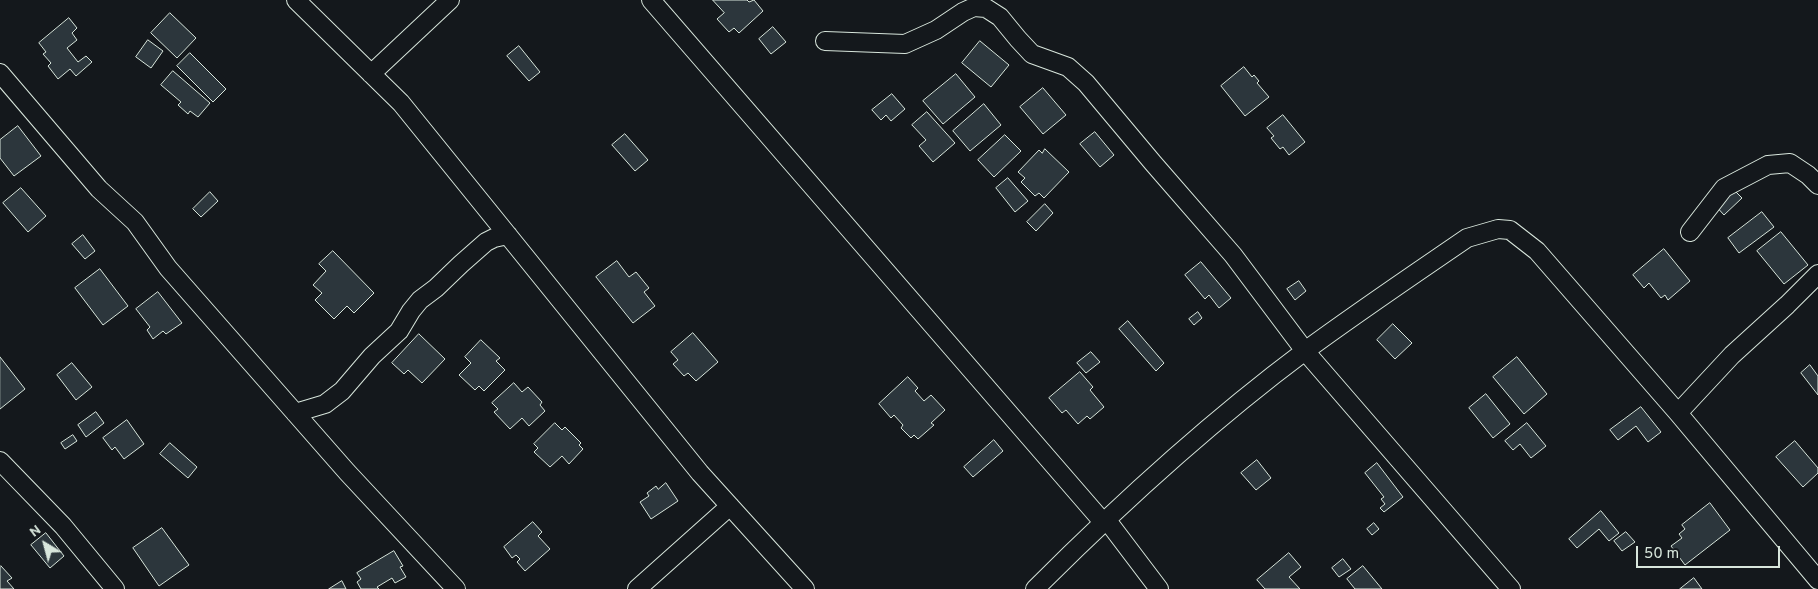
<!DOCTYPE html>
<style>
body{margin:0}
#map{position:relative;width:1818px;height:589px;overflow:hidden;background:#14181c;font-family:Overpass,sans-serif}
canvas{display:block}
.north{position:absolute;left:20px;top:519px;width:50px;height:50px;-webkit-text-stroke:4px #14181c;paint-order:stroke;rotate:323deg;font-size:14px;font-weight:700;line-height:20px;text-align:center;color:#d8e6dc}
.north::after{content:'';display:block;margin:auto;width:18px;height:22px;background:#d8e6dc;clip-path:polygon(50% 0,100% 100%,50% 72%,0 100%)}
.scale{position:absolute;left:1636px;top:546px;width:144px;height:22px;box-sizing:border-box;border:2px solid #d8e6dc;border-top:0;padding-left:6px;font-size:15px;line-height:18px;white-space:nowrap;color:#d8e6dc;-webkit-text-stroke:4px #14181c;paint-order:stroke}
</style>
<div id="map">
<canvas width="1818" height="589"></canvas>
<div class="north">N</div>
<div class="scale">50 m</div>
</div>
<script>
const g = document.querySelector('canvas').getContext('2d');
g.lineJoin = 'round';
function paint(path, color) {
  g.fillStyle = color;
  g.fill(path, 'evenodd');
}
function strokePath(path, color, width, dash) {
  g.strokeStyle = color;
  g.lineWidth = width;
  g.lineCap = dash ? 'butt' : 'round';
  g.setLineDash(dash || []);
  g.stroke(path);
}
const building = new Path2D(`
 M713,0H747L749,2L754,0L763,11L739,33L734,28L729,32L717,19L724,13Z
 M170,13L196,38L177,58L151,33Z
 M69,18L77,28L72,33L77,40L67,48L78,62L86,56L92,62L76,76L70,69L58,79L48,66L51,63L43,54L46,52L39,43Z
 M773,27L786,42L771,54L759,39Z
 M148,40L163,51L151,68L136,57Z
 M980,41L1009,65L991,87L962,63Z
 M519,46L540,72L529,81L507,56Z
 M190,53L226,89L213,102L177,66Z
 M1244,67L1252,77L1254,75L1259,81L1257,83L1269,97L1245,116L1221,86Z
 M173,71L210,103L198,117L190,111L188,114L178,105L181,102L161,85Z
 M956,74L975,97L943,124L923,101Z
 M1043,88L1066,115L1043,134L1020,107Z
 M892,94L905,109L891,121L886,115L881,120L872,110Z
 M984,104L1001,125L970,151L953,131Z
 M927,112L955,143L933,162L919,146L926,140L912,125Z
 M1283,115L1305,142L1289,155L1283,147L1280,149L1271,138L1274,136L1267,128Z
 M18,126L41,156L14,176L0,158V140Z
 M1095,132L1114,155L1100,167L1080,144Z
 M625,134L648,160L635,171L612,145Z
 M1005,135L1021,151L994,177L978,160Z
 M1045,149L1069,172L1044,198L1039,193L1035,196L1021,182L1025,178L1018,172L1039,150L1042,153Z
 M1008,178L1028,201L1015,212L996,188Z
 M21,188L46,216L28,232L3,203Z
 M1732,188L1742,198L1724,215L1714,204Z
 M210,192L218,201L201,217L193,209Z
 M1045,204L1053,213L1036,231L1027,222Z
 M1762,212L1774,227L1739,253L1728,238Z
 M1781,232L1808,265L1784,284L1757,251Z
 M83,235L95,251L85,259L72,244Z
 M1664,249L1690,281L1668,300L1665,295L1661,298L1649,283L1644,288L1633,275Z
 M333,251L374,293L354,313L347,306L334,319L315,300L322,293L313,285L326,271L319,264Z
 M617,261L629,277L636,272L649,288L644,292L655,306L633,323L596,277Z
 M1201,262L1231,298L1219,308L1209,295L1205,299L1185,275Z
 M100,269L128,306L103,325L75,288Z
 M1299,281L1306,291L1295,300L1287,289Z
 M158,292L182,323L166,334L163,331L153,339L147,330L150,327L136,309Z
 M1198,312L1202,318L1194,325L1189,319Z
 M1128,321L1164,363L1156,371L1119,329Z
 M1393,324L1412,343L1395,359L1377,340Z
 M693,333L718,362L696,381L688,373L684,376L673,364L678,360L671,352Z
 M419,334L445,359L422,383L408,370L404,374L392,363Z
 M481,340L500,358L496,361L505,370L484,391L479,386L475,390L459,375L471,363L465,357Z
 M1091,352L1100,362L1086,373L1077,363Z
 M0,357L25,389L0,409Z
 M1517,357L1547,394L1524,414L1493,377Z
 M72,363L92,387L76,400L57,375Z
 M1810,365L1818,376V395L1801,373Z
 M1080,372L1093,387L1090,390L1104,407L1090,419L1087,416L1078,424L1066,410L1062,413L1049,398Z
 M908,377L918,388L915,391L924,401L931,395L945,410L931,423L934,425L918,439L914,435L911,438L901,428L903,425L894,415L891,418L879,404Z
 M514,383L522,392L528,387L542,402L540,405L545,411L529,426L522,418L510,429L494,412L498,409L492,403Z
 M1486,394L1510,424L1493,438L1469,408Z
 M1641,407L1661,432L1648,442L1636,426L1618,440L1610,430Z
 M96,412L104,423L86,437L78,425Z
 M127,420L144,444L124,459L115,447L112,450L103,438Z
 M555,423L562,430L565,427L581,443L579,445L583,449L569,464L562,456L550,467L534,452L538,448L534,444Z
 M1527,423L1546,446L1531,458L1520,444L1513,450L1505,441Z
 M73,435L77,441L65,449L61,443Z
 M994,440L1003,451L973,477L964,467Z
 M1795,441L1818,468V473L1803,487L1776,457Z
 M170,443L197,467L188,478L160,454Z
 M1257,460L1271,478L1256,490L1241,473Z
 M1377,463L1403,497L1384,512L1380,508L1385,504L1381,499L1384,497L1365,473Z
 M666,483L678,501L651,519L640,502L649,496L647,493L656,486L658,489Z
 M1710,503L1730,530L1685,565L1671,546L1682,538L1679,534L1685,529L1682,525Z
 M1601,511L1619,533L1609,541L1599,529L1577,548L1569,539Z
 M533,522L542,532L538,536L550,549L525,571L517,562L520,559L516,555L512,558L504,547Z
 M1374,523L1379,529L1372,535L1367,529Z
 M162,528L189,565L159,586L133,548Z
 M1626,532L1635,542L1622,551L1614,541Z
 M46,533L64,556L50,568L31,545Z
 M394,551L403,566L400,567L406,577L395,583L392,578L377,587L379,589H361L357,582L361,579L357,573Z
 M1289,553L1301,567L1289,577L1300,589H1265L1257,580Z
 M1343,559L1351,569L1339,577L1332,568Z
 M1,566L12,578L7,581L14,589H0V567Z
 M1363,566L1382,589H1355L1347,579Z
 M1694,578L1702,589H1680Z
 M342,581L346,589H329Z`);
paint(building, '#2c363c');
strokePath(building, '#d8e6dc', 1);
const street = new Path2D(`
 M296,0L401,103L700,473L805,589
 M651,0L1103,522
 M825,41L905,44L936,30L963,12L974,7L986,8L1000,17L1018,39L1032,54L1068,67L1086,83L1153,163L1233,255L1305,351L1511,589
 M0,73L99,189L135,222L168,268L347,472L456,589
 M371,74L450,0
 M1690,232L1724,188L1768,165L1790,163L1808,175L1818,185
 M295,413L325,404L342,391L372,356L399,331L411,311L420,300L436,288L461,264L486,242L494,238L508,235
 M1678,413L1732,355L1787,305L1818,274
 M0,461L63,526L115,589
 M1106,519L1159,589
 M637,589L730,506
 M1035,589C1119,505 1210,422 1305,351C1358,312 1413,275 1467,238L1498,229L1510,230L1537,251L1678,413L1818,580`);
strokePath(street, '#d8e6dc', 20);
strokePath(street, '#14181c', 18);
</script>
